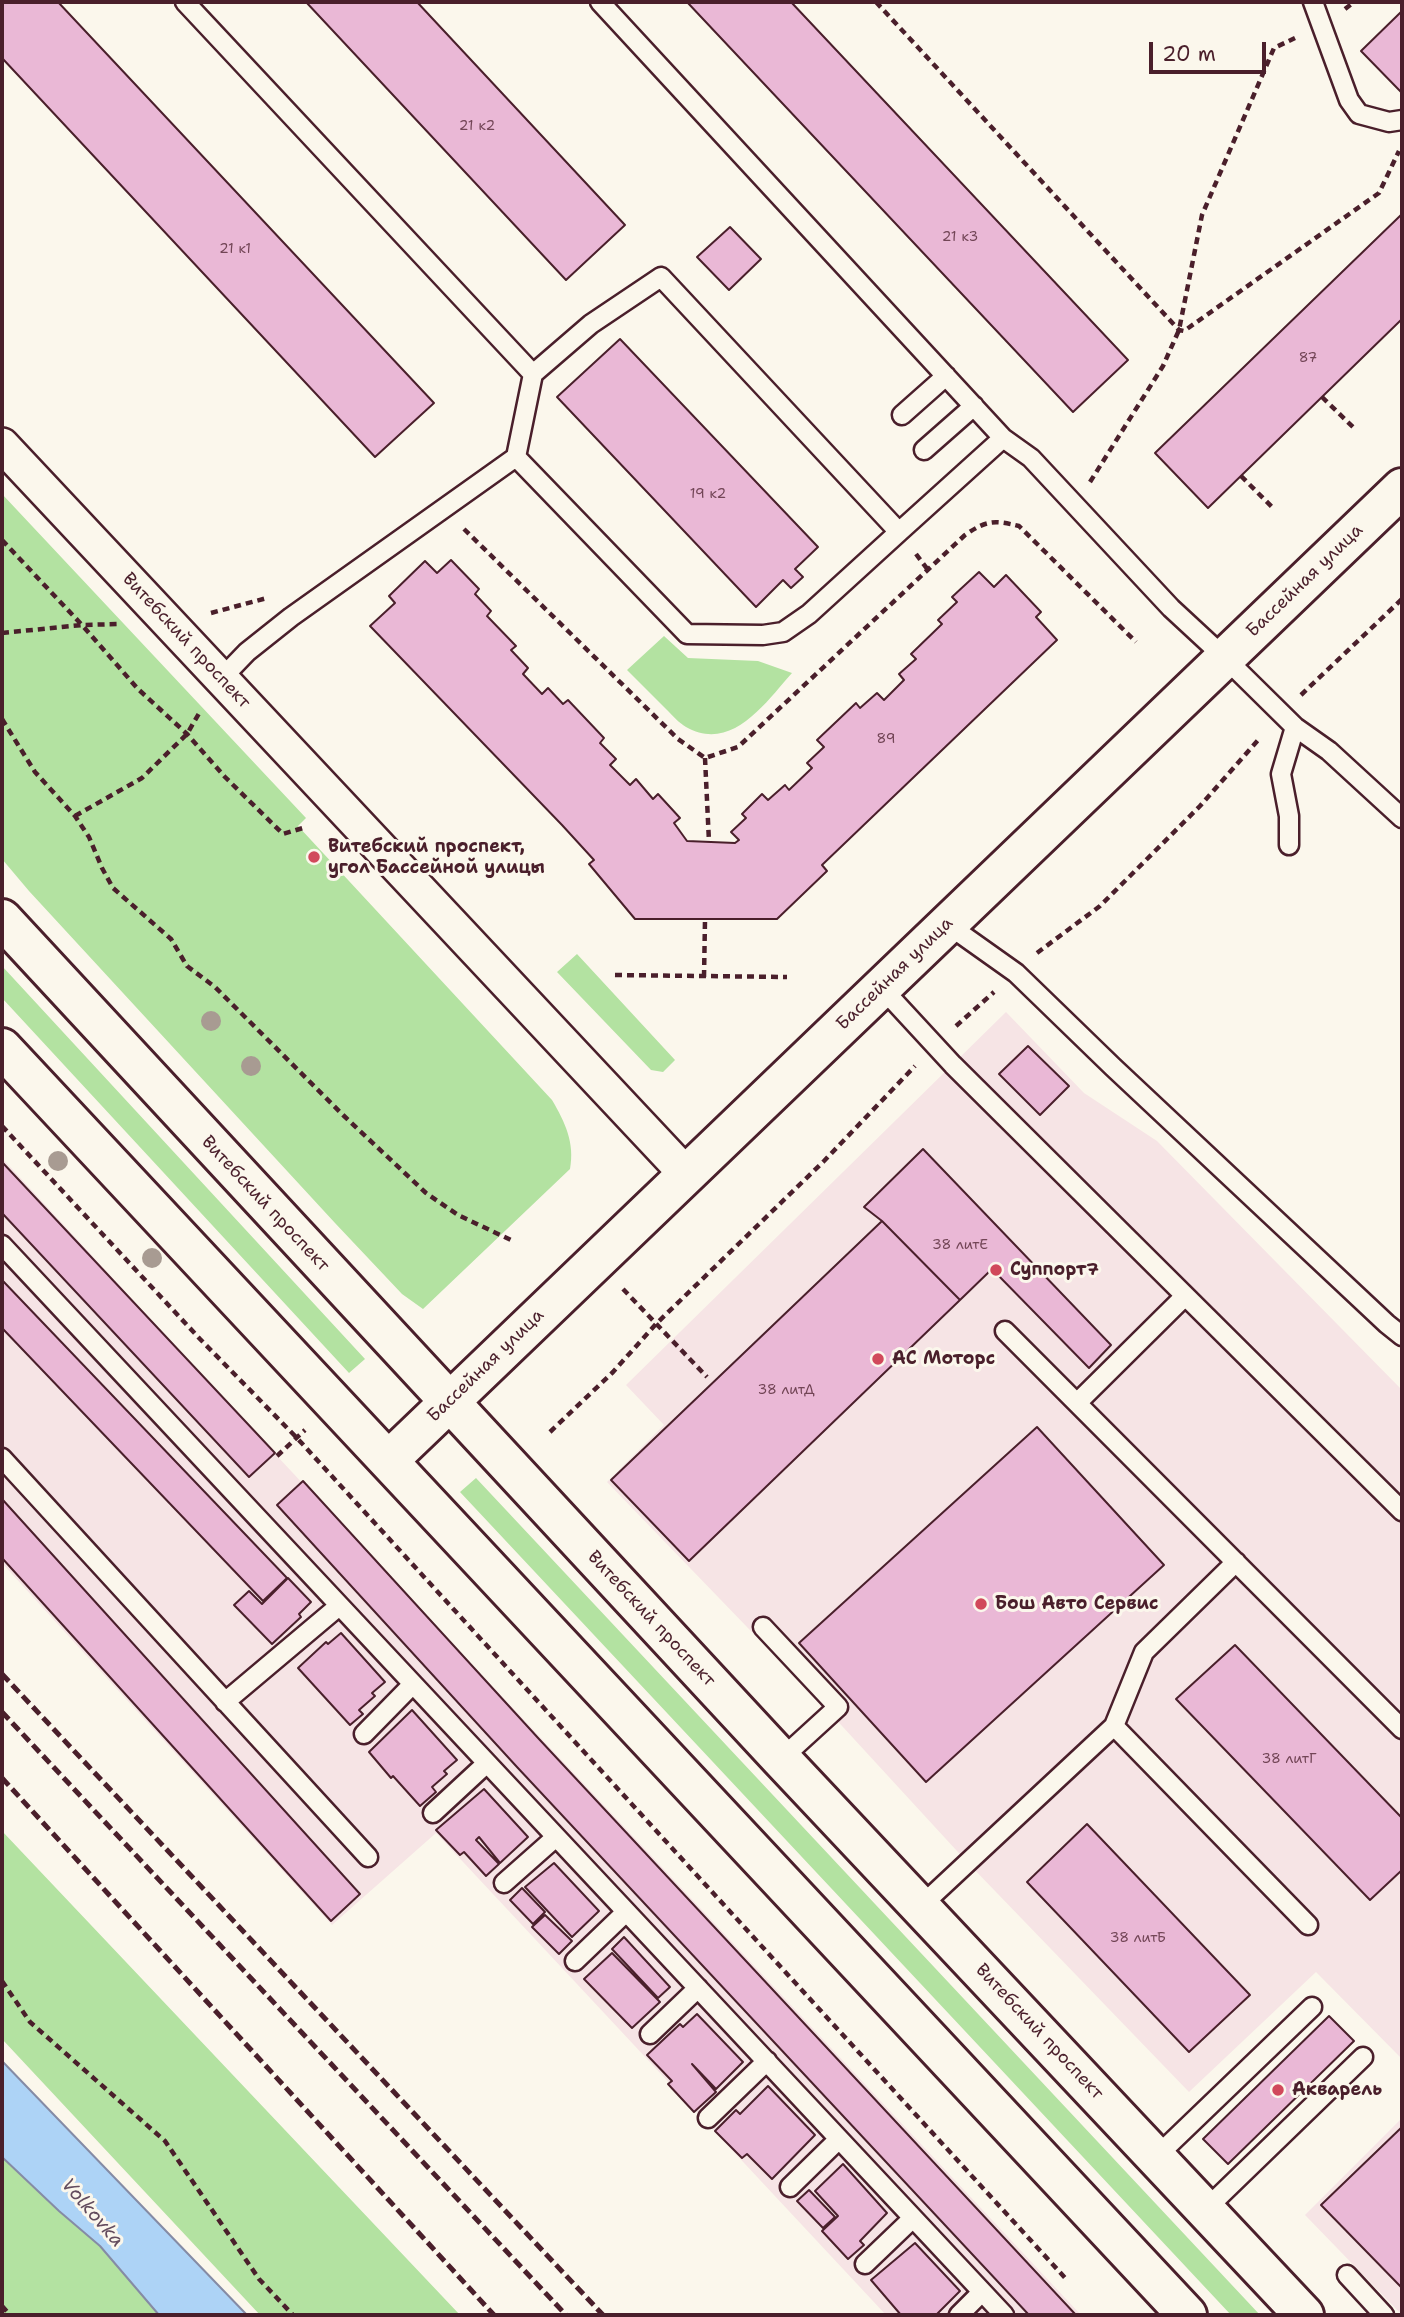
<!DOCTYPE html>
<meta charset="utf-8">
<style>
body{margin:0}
#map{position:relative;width:1404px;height:2317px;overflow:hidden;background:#fbf7ec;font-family:"Shantell Sans",sans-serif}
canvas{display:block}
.frame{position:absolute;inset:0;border:4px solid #4a1f2b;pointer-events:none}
.scale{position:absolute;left:1149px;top:42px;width:117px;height:32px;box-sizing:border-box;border:4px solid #4a1f2b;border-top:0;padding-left:9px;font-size:21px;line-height:24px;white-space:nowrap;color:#4a1f2b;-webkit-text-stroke:5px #fbf7ec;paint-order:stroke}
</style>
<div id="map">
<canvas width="1404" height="2317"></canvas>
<div class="frame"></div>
<div class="scale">20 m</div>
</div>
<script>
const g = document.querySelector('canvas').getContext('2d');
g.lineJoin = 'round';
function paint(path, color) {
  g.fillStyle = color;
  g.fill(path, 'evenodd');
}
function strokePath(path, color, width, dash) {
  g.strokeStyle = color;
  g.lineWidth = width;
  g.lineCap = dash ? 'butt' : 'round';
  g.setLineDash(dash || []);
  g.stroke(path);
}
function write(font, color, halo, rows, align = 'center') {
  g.font = font + ' "Shantell Sans",sans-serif';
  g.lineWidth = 6;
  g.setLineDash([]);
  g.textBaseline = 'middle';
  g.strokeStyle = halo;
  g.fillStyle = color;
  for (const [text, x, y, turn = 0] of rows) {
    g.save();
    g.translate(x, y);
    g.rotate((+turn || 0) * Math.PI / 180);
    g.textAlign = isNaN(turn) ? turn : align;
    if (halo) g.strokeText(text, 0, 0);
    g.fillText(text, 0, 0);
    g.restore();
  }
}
paint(new Path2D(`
 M1006,1012L1084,1093L1157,1141L1402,1390V2059L1316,1972L1189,2092L968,1863L831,1714L607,1482L664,1425L626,1385Z
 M2,1158L277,1456L1081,2315H886L436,1833L332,1925L2,1563Z
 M1402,2118V2315L1305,2215Z`), '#f6e4e5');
paint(new Path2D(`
 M2,494L306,818L298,826L552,1100C565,1122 575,1143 570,1169L423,1309L402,1294L335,1223L29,891L2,859Z
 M664,636L688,658L758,661L792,673C766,702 732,753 686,727C679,723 672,715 666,709C653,696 640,683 627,670Z
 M577,954L675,1060L663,1072L651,1070L557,972Z
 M2,966L365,1359L349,1373L2,998Z
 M476,1478L1260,2315H1231L460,1492Z
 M2,1831L460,2315H260L2,2039Z
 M2,2157L59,2211L100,2246L159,2315H2Z`), '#b3e2a1');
const water = new Path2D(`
 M2,2061L247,2315H159L100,2246L59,2211L2,2157Z`);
paint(water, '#add3f6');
strokePath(water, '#858ba5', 2);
const building = new Path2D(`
 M2,2H58L434,403L375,457L2,58Z
 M306,2H417L625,225L566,280Z
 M687,2H791L1128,360L1073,412Z
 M1402,11V93L1361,51Z
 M1402,214V319L1208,508L1155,453Z
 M730,227L761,259L729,290L697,257Z
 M620,339L818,547L795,569L803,577L791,588L783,580L756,607L557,397Z
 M451,560L479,589L475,594L491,611L487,616L516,646L511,650L528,668L523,674L542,694L548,688L563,704L568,700L604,738L600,743L616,759L610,765L630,785L636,779L653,799L658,794L680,818L674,823L687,841L735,843L739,840L731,832L746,818L742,814L762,794L768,800L785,785L789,790L812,768L807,763L824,747L817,740L856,703L860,708L877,693L884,700L904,680L899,674L916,659L911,654L942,624L938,620L957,602L952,597L979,572L994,587L1006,575L1041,612L1036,617L1057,640L822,865L827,871L777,919H635L589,864L594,860L562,825L370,626L395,603L389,596L425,561L437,573Z
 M1028,1046L1069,1086L1040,1115L999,1074Z
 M923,1149L1111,1345L1089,1368L992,1269L960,1300L882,1221L864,1207Z
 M2,1162L275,1453L249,1477L2,1213Z
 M882,1221L960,1300L689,1561L611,1480Z
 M2,1280L287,1578L263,1601L2,1328Z
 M1037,1427L1164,1565L926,1782L799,1643Z
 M303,1481L539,1739L1076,2315H1029L517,1767L277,1505Z
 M2,1499L360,1894L331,1921L2,1558Z
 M288,1578L311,1602L299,1614L301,1617L272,1644L234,1605L249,1591L262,1604Z
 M341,1633L385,1682L372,1693L375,1696L359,1710L363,1714L350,1725L298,1668L326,1642L328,1644Z
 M1235,1645L1402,1818V1870L1370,1900L1176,1699Z
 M412,1710L457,1760L444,1771L447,1774L432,1787L436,1792L420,1806L393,1776L391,1778L369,1752Z
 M484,1789L528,1837L500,1863L479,1837L476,1840L499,1864L486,1876L464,1852L460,1855L436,1830Z
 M1087,1824L1250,1995L1189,2052L1027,1882Z
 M554,1863L599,1911L572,1937L525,1887Z
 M522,1888L545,1912L533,1924L510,1900Z
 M545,1915L572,1941L559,1954L532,1927Z
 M624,1937L670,1987L658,1998L612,1949Z
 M612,1953L660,2002L632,2028L584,1979Z
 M697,2014L743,2062L716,2089L692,2064L716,2092L694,2112L668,2084L672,2081L647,2055L680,2024L683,2027Z
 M1329,2016L1354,2041L1228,2164L1203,2139Z
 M768,2086L815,2135L772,2179L747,2154L742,2158L715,2131L736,2110L740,2114Z
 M1402,2127V2288L1321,2205Z
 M843,2164L887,2213L860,2241L864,2245L848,2259L822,2231L838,2216L815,2191Z
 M809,2190L835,2217L823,2228L797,2201Z
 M915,2243L960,2291L936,2315H901L871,2280Z`);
paint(building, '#eab8d6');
strokePath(building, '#4a1f2b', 2);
const lane = new Path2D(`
 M185,2L533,374
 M600,2L1003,438
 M1313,2L1349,100L1359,114L1389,122L1402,120
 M902,415L946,376
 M924,450L974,406
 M516,457L687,634L763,635L783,632L809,614L899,532
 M221,679L247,652L291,617L516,457L533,374L591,324L661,277L899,532L1003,438L1031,458L1171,608L1225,658L1295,727L1329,751L1402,818
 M1289,845V816L1281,774L1295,727
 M947,924L1016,973L1113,1067L1387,1324L1402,1336
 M881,987L953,1065L1402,1511
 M2,1245L1004,2315
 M1005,1331L1402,1729
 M1077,1403L1185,1296
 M2,1458L368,1857
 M763,1627L838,1707L781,1759
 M225,1702L339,1606
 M1114,1726L1308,1925
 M364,1734L413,1684
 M433,1813L487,1763
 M504,1883L556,1837
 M921,1906L1114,1726L1144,1652L1236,1562
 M575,1961L626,1912
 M650,2034L698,1988
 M708,2118L767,2061
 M1156,2157L1312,2007
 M790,2187L839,2139
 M1205,2210L1363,2057
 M865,2264L913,2218
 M1347,2275L1384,2315
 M959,2315L982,2292`);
const street = new Path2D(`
 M2,445L686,1174`);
const secondary = new Path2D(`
 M389,1460L1402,488`);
const primary = new Path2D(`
 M2,919L781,1759L1304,2315
 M2,1048L1187,2315`);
strokePath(lane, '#4a1f2b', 23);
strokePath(street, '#4a1f2b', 38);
strokePath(secondary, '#4a1f2b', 44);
strokePath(primary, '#4a1f2b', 44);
strokePath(new Path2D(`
 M876,2L1179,330L1184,331L1379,193L1399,151
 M1345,9L1354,2
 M1322,397L1356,430
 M1241,476L1273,508
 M1090,482L1163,366L1179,330L1202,215L1274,48L1295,38
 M464,529L678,739L705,758L738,747L965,535C987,520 994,520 1019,526L1136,642
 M2,540L82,625L138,689L187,734L225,777L283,834L303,828
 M916,554L928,570
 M211,613L267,598
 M2,633L82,625L119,624
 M1301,695L1402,599
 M2,719L35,772L75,816L89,837L102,868L113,888L171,939L187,966L215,987L343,1115L426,1193L458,1215L513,1241
 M705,758L709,842
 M75,816L142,778L187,734L201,710
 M1037,953L1100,906L1200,806L1259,739
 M615,975L787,977
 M704,977L705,920
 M956,1026L994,992
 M2,1126L200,1339L297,1438L1067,2280
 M623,1289L707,1377
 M550,1432L613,1372L656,1324L824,1161L915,1066
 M277,1456L305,1430
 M2,1981L30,2022L165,2141L259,2279L293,2315
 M2,2306L10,2315`), '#4a1f2b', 4.5, [7, 5]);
strokePath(lane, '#fbf7ec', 18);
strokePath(street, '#fbf7ec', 33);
strokePath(secondary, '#fbf7ec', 38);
strokePath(primary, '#fbf7ec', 38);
strokePath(new Path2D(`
 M2,1674L603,2315
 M2,1712L566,2315
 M2,1778L494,2315`), '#4a1f2b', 5, [10, 5]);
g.fillStyle = '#a89b92';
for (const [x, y] of [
 [211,1021],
 [251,1066],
 [58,1161],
 [152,1258]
]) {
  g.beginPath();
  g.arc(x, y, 10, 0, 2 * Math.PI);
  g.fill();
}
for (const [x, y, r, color] of [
 [314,857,7,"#d1495b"],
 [996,1270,7,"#d1495b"],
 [878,1359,7,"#d1495b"],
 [981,1604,7,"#d1495b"],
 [1278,2090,7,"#d1495b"]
]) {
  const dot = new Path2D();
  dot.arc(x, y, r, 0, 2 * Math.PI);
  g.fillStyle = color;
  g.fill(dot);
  strokePath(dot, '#fbf7ec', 2.5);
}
write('14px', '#724556', null, [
 ["21 к2",477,126],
 ["21 к3",960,237],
 ["21 к1",235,249],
 ["87",1308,358],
 ["19 к2",708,494],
 ["89",886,739],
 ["38 литЕ",960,1245],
 ["38 литД",786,1390],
 ["38 литГ",1289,1759],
 ["38 литБ",1138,1938]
]);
write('18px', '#4a1f2b', '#fbf7ec', [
 ["Бассейная улица",1305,581,-44],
 ["Витебский проспект",186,641,47],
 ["Бассейная улица",895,974,-44],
 ["Витебский проспект",265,1204,47],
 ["Бассейная улица",486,1366,-44],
 ["Витебский проспект",651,1619,47],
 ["Витебский проспект",1039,2032,47]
]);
write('bold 18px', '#4a1f2b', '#fbf7ec', [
 ["Витебский проспект,",328,847],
 ["угол Бассейной улицы",328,868],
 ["Суппорт7",1010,1270],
 ["АС Моторс",892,1359],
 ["Бош Авто Сервис",995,1604],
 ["Акварель",1292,2090]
], 'left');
write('italic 19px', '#634c5e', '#fbf7ec', [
 ["Volkovka",92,2213,49]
]);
</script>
